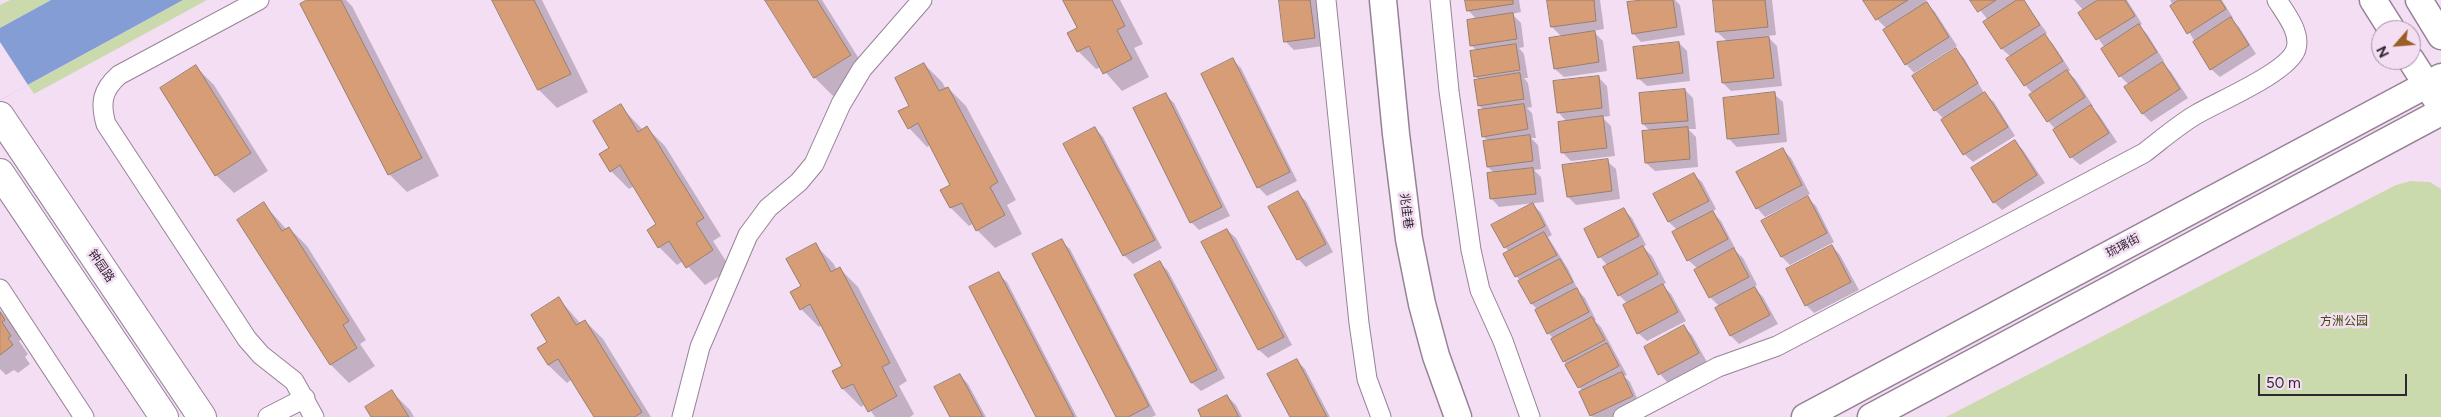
<!DOCTYPE html>
<meta charset="utf-8">
<style>
body{margin:0}
#map{position:relative;width:2441px;height:417px;overflow:hidden;background:#f4def4;font-family:Figtree,sans-serif}
canvas{display:block}
.north{position:absolute;left:2371px;top:20px;width:50px;height:50px;box-sizing:border-box;background:#f4def4;border:1px solid #a594a5;border-radius:50%;rotate:243deg;font-size:14px;font-weight:700;line-height:20px;text-align:center;color:#2f262f}
.north::after{content:'';display:block;margin:auto;width:18px;height:22px;background:#9d5e25;clip-path:polygon(50% 0,100% 100%,50% 72%,0 100%)}
.scale{position:absolute;left:2258px;top:374px;width:149px;height:22px;box-sizing:border-box;border:2px solid #2f262f;border-top:0;padding-left:6px;font-size:15px;line-height:18px;white-space:nowrap;color:#2f262f;-webkit-text-stroke:4px #f4def4;paint-order:stroke}
</style>
<div id="map">
<canvas width="2441" height="417"></canvas>
<div class="north">N</div>
<div class="scale">50 m</div>
</div>
<script>
const g = document.querySelector('canvas').getContext('2d');
g.lineJoin = 'round';
function paint(path, color) {
  g.fillStyle = color;
  g.fill(path, 'evenodd');
}
function strokePath(path, color, width, dash) {
  g.strokeStyle = color;
  g.lineWidth = width;
  g.lineCap = dash ? 'butt' : 'round';
  g.setLineDash(dash || []);
  g.stroke(path);
}
function write(font, color, halo, rows, align = 'center') {
  g.font = font + ' Figtree,"Noto Sans SC",sans-serif';
  g.lineWidth = 5;
  g.setLineDash([]);
  g.textBaseline = 'middle';
  g.strokeStyle = halo;
  g.fillStyle = color;
  for (const [text, x, y, turn = 0] of rows) {
    g.save();
    g.translate(x, y);
    g.rotate((+turn || 0) * Math.PI / 180);
    g.textAlign = isNaN(turn) ? turn : align;
    if (halo) g.strokeText(text, 0, 0);
    g.fillText(text, 0, 0);
    g.restore();
  }
}
paint(new Path2D(`
 M10,0H51L0,28V5Z
 M183,0H207L34,94L28,85Z
 M2411,181L2430,182L2441,189V417H1946L2396,185Z`), '#cbdaac');
paint(new Path2D(`
 M51,0H183L0,100V28Z`), '#849dd4');
paint(new Path2D(`
 M0,42L28,85L0,100Z`), '#f4def4');
paint(new Path2D(`
 M310,0H346L352,6L439,176L407,192L389,174Z
 M494,0H542L588,92L557,108L539,90Z
 M766,0H822L868,73L833,96L815,78Z
 M1064,0H1120L1143,44L1134,48L1149,77L1122,91L1101,67L1096,69L1078,51L1079,29Z
 M1280,0H1317L1323,46L1294,50L1285,41Z
 M1466,0H1519L1521,12L1512,14L1521,23L1524,47L1519,48L1524,54L1528,78H1524L1528,83L1532,107L1527,108L1532,113L1536,138H1531L1538,145L1541,169L1534,170L1541,177L1544,202L1499,207L1491,198L1494,173L1488,167L1489,142L1483,136L1484,111L1479,105V80L1475,76L1477,51L1472,46L1477,20L1468,10Z
 M1548,0H1600L1604,29L1593,31L1603,41L1607,71L1564,77L1555,69L1551,39L1562,37L1552,27Z
 M1651,0H1675L1680,5L1685,35L1641,42L1633,33Z
 M1714,0H1772L1776,35L1767,36L1777,46L1782,86L1731,91L1723,83L1728,42L1717,32Z
 M1865,0H1927L1925,2L1935,12L1957,46L1914,73L1906,64L1887,29L1877,19Z
 M1972,0H2023L2047,33L2044,35L2053,44L2070,70L2068,72L2076,80L2093,106L2091,107L2099,115L2117,142L2080,165L2071,157L2056,130L2048,121L2033,94L2025,85L2011,57L2002,49L1985,22L1988,20Z
 M2074,0H2127L2142,24L2139,26L2147,34L2164,61L2162,62L2171,72L2188,98L2151,122L2143,114L2126,87L2129,85L2120,76L2105,48L2080,13L2084,11Z
 M2170,0H2222L2233,18L2231,19L2239,27L2256,54L2220,77L2211,69Z
 M1679,43L1687,51L1690,81L1647,86L1638,78Z
 M1956,50L1964,58L1984,93L1994,102L2015,136L1973,162L1964,154L1944,119L1935,110Z
 M1233,60L1241,68L1297,181L1267,196L1258,187L1202,74Z
 M924,64L942,82L946,89L948,88L966,106L1016,200L1007,205L1022,234L995,248L977,230L974,223L969,226L951,208L942,190L952,185L931,144L927,147L909,128L911,106Z
 M196,67L214,85L268,171L234,193L216,175Z
 M1598,77L1607,86L1610,116L1602,117L1611,126L1615,156L1571,161L1563,153L1567,122L1558,112Z
 M1685,90L1693,98L1696,129H1688L1696,137L1698,167L1655,171L1646,163L1651,132L1643,124Z
 M1165,94L1174,103L1230,216L1199,230L1191,222Z
 M1774,94L1783,102L1787,142L1737,147L1728,138Z
 M620,106L643,130L647,128L665,146L721,236L713,241L731,269L705,285L683,261L677,265L659,247L658,224L634,186L629,189L611,171V148Z
 M1095,128L1103,137L1162,248L1133,264L1124,255L1065,144Z
 M2015,141L2023,150L2045,183L2002,210L1994,202Z
 M1783,150L1791,158L1810,194L1765,217L1757,208Z
 M1607,161L1616,169L1620,199L1576,205L1568,197Z
 M1693,174L1702,182L1716,209L1712,212L1721,221L1735,248L1733,249L1743,258L1757,285L1754,287L1763,297L1778,324L1739,344L1731,336L1716,309L1720,307L1710,297L1698,269L1688,260L1678,231L1669,222L1655,194Z
 M1297,193L1306,201L1333,252L1306,267L1298,259Z
 M1808,198L1816,206L1834,242L1790,265L1782,257L1763,221Z
 M264,204L287,230L289,228L307,246L366,340L360,344L375,366L349,383L331,365L238,220Z
 M1532,204L1541,213L1552,235L1548,237L1568,269L1579,292L1585,298L1596,320L1595,321L1601,327L1615,353L1627,375L1624,376L1630,382L1640,405L1613,417H1593L1591,415L1582,391L1564,361L1554,339L1548,333L1538,310L1532,304L1521,281L1516,276L1509,252L1505,247Z
 M1624,210L1632,218L1646,245L1643,247L1652,256L1666,283L1662,285L1671,294L1686,321L1647,341L1638,333L1628,304L1619,295L1608,266L1600,257Z
 M1227,230L1236,238L1292,345L1268,358L1259,350L1203,243Z
 M1061,241L1070,249L1156,415L1152,417H1118Z
 M815,245L833,263L837,270L840,269L858,287L907,381L899,386L914,414L910,417H875L866,404L861,407L843,389L834,371L844,366L822,325L819,327L801,309L803,287Z
 M1832,246L1840,255L1859,290L1814,313L1806,305Z
 M1160,263L1168,271L1225,378L1201,391L1192,383L1136,276Z
 M998,274L1007,282L1077,417H1038Z
 M559,299L581,324L585,321L603,339L651,417H595L572,379L567,383L548,365L549,342Z
 M0,310L23,338L19,341L28,354L25,357L30,364L18,373L14,370L6,375L0,369Z
 M1684,327L1692,335L1707,362L1668,383L1660,374Z
 M1297,361L1305,369L1330,417H1291Z
 M960,375L968,384L986,417H951Z
 M392,392L410,410L414,417H372Z
 M1227,396L1236,405L1242,417H1203Z`), '#0003');
const building = new Path2D(`
 M307,0H341L422,158L388,175L300,4Z
 M492,0H534L571,74L538,90Z
 M765,0H817L851,55L814,78Z
 M1063,0H1112L1125,26L1117,30L1132,59L1103,74L1089,46L1077,52L1067,33L1077,28Z
 M1279,0H1310L1315,38L1284,42Z
 M1465,0H1513V4L1467,11Z
 M1547,0H1594L1596,21L1551,27Z
 M1643,0H1673L1677,27L1632,34L1627,2Z
 M1713,0H1765L1768,27L1716,32Z
 M1863,0H1908L1876,20Z
 M1970,0H1996L1978,12Z
 M2017,0H2024L2040,25L2001,49L1983,22Z
 M2098,0H2125L2135,16L2096,40L2078,13Z
 M2179,0H2220L2226,9L2187,34L2170,6Z
 M1927,2L1949,37L1905,65L1883,30Z
 M1513,13L1517,39L1470,46L1467,20Z
 M2231,17L2249,45L2210,70L2193,42Z
 M2139,24L2157,52L2119,77L2101,49Z
 M1595,31L1599,62L1554,69L1549,38Z
 M2045,34L2063,61L2024,86L2006,59Z
 M1769,37L1774,78L1722,83L1717,42Z
 M1679,42L1683,73L1637,79L1633,47Z
 M1516,44L1520,70L1474,77L1470,51Z
 M1956,48L1978,83L1934,111L1912,76Z
 M1233,58L1290,172L1257,188L1201,74Z
 M2163,62L2180,89L2142,114L2124,87Z
 M924,63L939,91L948,87L998,182L990,187L1005,215L976,231L962,203L950,208L940,190L950,185L918,123L908,129L898,111L909,106L895,78Z
 M196,65L251,153L215,176L160,88Z
 M2067,70L2085,97L2047,122L2029,95Z
 M1520,73L1524,99L1478,106L1474,80Z
 M1599,76L1602,108L1557,113L1553,81Z
 M1685,89L1688,121L1642,124L1639,93Z
 M1775,92L1779,134L1727,139L1723,98Z
 M1985,92L2008,127L1963,155L1941,120Z
 M1166,93L1222,207L1190,223L1133,108Z
 M621,104L638,132L647,126L704,218L696,223L713,250L686,268L669,241L658,248L647,230L656,224L620,165L610,172L599,154L609,148L593,121Z
 M1524,104L1528,129L1482,137L1478,110Z
 M2091,105L2109,133L2070,158L2053,130Z
 M1603,116L1607,148L1561,153L1558,122Z
 M1095,127L1155,240L1123,256L1063,144Z
 M1688,127L1690,159L1645,163L1642,131Z
 M1530,135L1533,161L1487,167L1483,141Z
 M2015,140L2037,175L1993,203L1971,168Z
 M1783,148L1802,185L1756,209L1736,172Z
 M1608,159L1612,191L1567,197L1562,165Z
 M1533,168L1536,194L1490,199L1487,173Z
 M1694,173L1709,201L1668,222L1653,194Z
 M1298,191L1326,244L1297,260L1268,207Z
 M1808,196L1827,233L1781,257L1761,221Z
 M264,202L282,231L289,227L349,321L343,325L357,348L330,365L237,220Z
 M1533,203L1545,226L1504,248L1491,225Z
 M1624,208L1639,236L1598,258L1584,229Z
 M1713,211L1728,239L1687,261L1672,232Z
 M1227,229L1284,337L1258,350L1201,242Z
 M1544,232L1557,255L1515,277L1503,254Z
 M1062,239L1149,406L1128,417H1116L1032,254Z
 M816,243L831,272L840,267L890,363L882,367L897,396L868,412L853,384L842,389L832,371L842,366L810,304L800,310L790,292L801,286L786,259Z
 M1832,245L1851,282L1805,306L1786,269Z
 M1643,246L1658,274L1618,296L1603,267Z
 M1734,248L1749,277L1709,298L1694,270Z
 M1560,259L1573,282L1531,304L1518,281Z
 M1160,261L1217,370L1191,383L1134,275Z
 M999,272L1074,417H1036L969,287Z
 M1663,284L1678,312L1637,334L1623,305Z
 M1755,287L1770,315L1730,336L1715,308Z
 M1577,288L1589,312L1547,334L1535,310Z
 M559,297L576,325L585,320L642,412L635,417H594L558,359L548,365L537,348L547,342L531,315Z
 M0,312L5,320L2,322L11,336L8,338L13,345L0,355Z
 M1592,317L1605,340L1563,362L1551,339Z
 M1684,325L1699,353L1658,375L1644,347Z
 M1607,343L1619,366L1578,388L1565,365Z
 M1297,359L1327,417H1290L1267,374Z
 M1622,372L1633,396L1590,416L1579,392Z
 M960,374L983,417H950L934,387Z
 M392,390L409,417H371L365,407Z
 M1227,395L1239,417H1201L1198,410Z`);
paint(building, '#d69d77');
strokePath(building, '#977e6f', 1);
const street = new Path2D(`
 M259,0L119,75C102,90 100,103 106,124L247,339L261,355L294,381L314,417
 M1326,0L1359,323L1367,379L1381,417
 M1440,0L1449,91L1471,250L1480,290L1503,341L1530,417
 M0,289L84,417
 M268,417L305,398
 M682,417L700,347L748,235L768,208L799,182L814,164L841,104L862,69L922,0
 M1623,417L1718,367L1777,346L2144,153C2161,140 2178,125 2197,114C2219,101 2289,72 2296,49C2301,32 2285,13 2277,0`);
const secondary = new Path2D(`
 M1383,0L1396,134L1409,239L1422,304L1436,356L1458,417
 M2373,0L2392,30
 M2419,0L2441,36
 M2411,60L2436,99
 M1805,417L2441,77
 M1871,417L2441,112`);
const primary = new Path2D(`
 M0,116L202,417
 M0,173L164,417`);
strokePath(street, '#968296', 21);
strokePath(secondary, '#968296', 29);
strokePath(primary, '#968296', 30);
strokePath(street, '#fff', 19);
strokePath(secondary, '#fff', 26);
strokePath(primary, '#fff', 28);
write('12px', '#2f262f', '#f4def4', [
 ["兆佳巷",1406,211,83],
 ["琉璃街",2123,246,-28],
 ["钟园路",101,266,56]
]);
write('12px', '#3e4e06', '#f4def4', [
 ["方洲公园",2344,321]
]);
</script>
